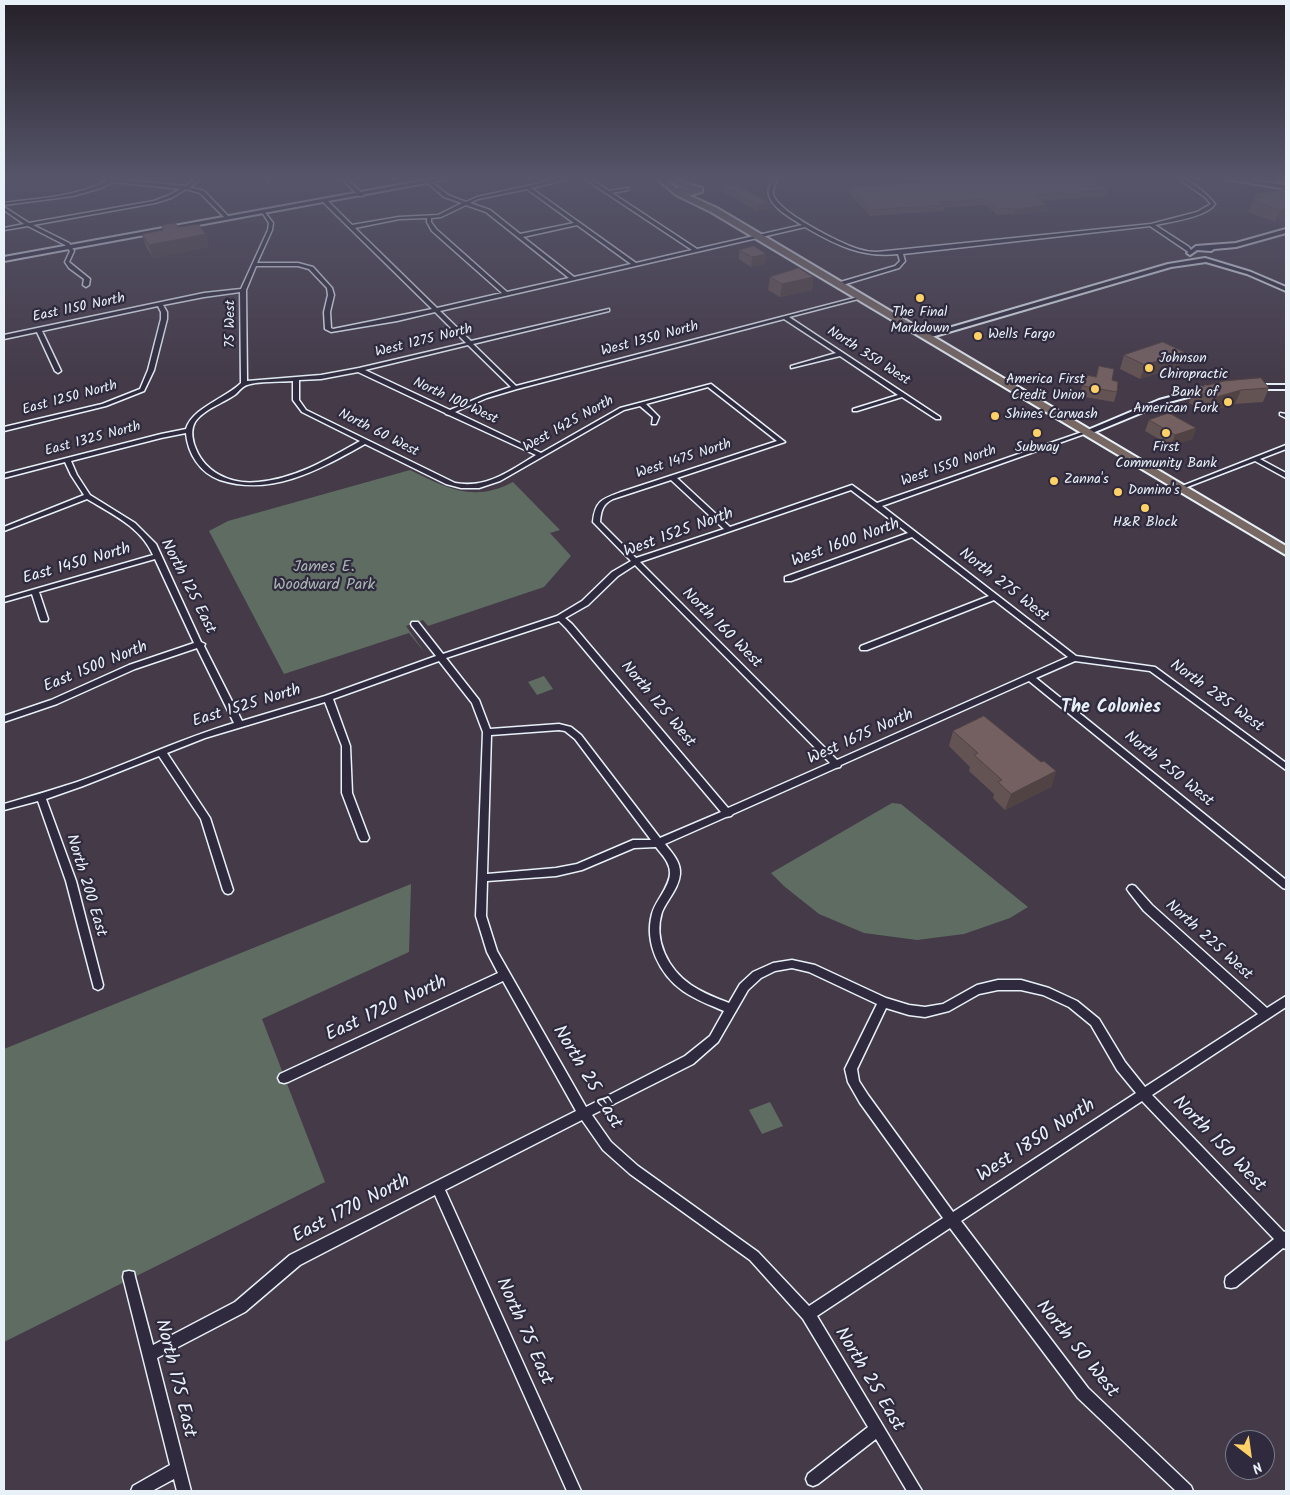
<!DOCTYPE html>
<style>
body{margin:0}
#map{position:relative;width:1290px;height:1495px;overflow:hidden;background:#443a48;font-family:Kalam,sans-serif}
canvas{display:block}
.frame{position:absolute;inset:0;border:5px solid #e8f1f8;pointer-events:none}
.north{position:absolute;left:1225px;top:1430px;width:50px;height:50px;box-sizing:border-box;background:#2f2a3d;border:1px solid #797a88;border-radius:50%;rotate:150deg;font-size:14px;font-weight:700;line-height:20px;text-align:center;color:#e8f1f8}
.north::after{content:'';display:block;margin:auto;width:18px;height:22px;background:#ffd166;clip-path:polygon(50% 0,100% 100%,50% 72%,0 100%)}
</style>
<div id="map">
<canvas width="1290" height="1495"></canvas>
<div class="frame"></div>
<div class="north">N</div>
</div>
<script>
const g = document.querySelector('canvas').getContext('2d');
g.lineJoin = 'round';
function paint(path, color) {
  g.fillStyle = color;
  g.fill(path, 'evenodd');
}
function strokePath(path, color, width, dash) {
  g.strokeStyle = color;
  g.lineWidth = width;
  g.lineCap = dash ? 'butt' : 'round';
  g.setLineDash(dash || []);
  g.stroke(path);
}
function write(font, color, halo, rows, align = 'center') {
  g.font = font + ' Kalam,sans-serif';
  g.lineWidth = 4.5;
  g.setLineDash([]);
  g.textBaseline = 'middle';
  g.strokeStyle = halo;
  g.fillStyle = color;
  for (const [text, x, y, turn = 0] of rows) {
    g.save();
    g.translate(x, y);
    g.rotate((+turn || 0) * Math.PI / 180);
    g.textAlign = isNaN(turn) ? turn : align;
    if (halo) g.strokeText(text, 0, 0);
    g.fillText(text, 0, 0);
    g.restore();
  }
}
paint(new Path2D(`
 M410,470C447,488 473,503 513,482L560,530L550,533L571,556L544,587L428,626L423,620L406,626L425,653L409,633L284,674L209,531L228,521Z
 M544,676L553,689L537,695L528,682Z
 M892,803L901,804L1028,907L1010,918L964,934L917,940L864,933L819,914L785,887L771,873Z
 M411,884L409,952L262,1019L325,1182L4,1342V1049Z
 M770,1102L783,1126L762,1134L749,1110Z`), '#5f6c61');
const minor = new Path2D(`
 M97,179H116L185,186L197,179H203L189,187L204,191L230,218L226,219L200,193L186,189L171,198L155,203L33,225L69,243L74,251L69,262L90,279L89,285L86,287L83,285L84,279L69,268L65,262L70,251L65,245L28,226L4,230V228L24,224L4,210V207L29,223L154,201L167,196L181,189L113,182L101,188L73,196L4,205V203C39,198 75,197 107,181Z
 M267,179H271L268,182L266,181Z
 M342,179H347L363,194V196H359Z
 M559,179H569L531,188L636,263L692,250L585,179H591L609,191L628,188V190L612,193L697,249L802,225C791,218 772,208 769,195C767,189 771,184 774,179H778C775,184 772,189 773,194C777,212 840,243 858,249C864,251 870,252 877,252L1151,224L1197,212L1211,204L1205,197L1179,179C1191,179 1208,195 1215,204C1207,217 1170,222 1155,225L1189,247L1192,252L1190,253L1150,226L903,254L905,261L899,268L839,286L836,284L837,283L895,266L900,261L898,254C862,258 836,245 805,227L440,311L471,341L609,309V311L473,344L516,386L862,296V298L789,317L940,417V419H936L902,397L857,411H853V409L898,395L840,356L791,368V366L836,353L784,319L517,389L487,398L455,412L541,453L620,408L711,384L785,442L677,478L730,527L852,485L877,503L1085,431L1090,432L882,506L1076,656L1155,667L1286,763V770L1150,671L1075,661L1036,678L1286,880V889L1283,888L1029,681L841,765L840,767L836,768L733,814L731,816L726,817L665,844C672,853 681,862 680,874C679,888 667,900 662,912C653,940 668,969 691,985C703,993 716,998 729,1003L740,984L753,972L773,963L792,960L815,965L886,998L909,1005L925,1007L943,1004L977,985L998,980H1021L1049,988L1077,1001L1099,1019L1125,1062L1145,1087L1258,1014L1144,911L1129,892L1127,889L1129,886L1132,885L1135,886L1152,905L1267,1008L1286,996V1007L1152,1095L1284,1232L1286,1231V1249L1283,1248L1236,1287L1231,1288L1226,1287L1225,1282L1226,1277L1274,1239L1142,1101L961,1221L1088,1388L1191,1486L1193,1491H1176L1078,1398L950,1228L817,1316L922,1491H907L876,1439L818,1484L813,1486L808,1484L806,1479L808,1474L868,1427L803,1319L750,1260L630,1174L603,1150L582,1120L445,1190L581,1491H567L435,1195L300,1265L245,1312L157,1358L191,1491H177L174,1479L152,1491H131L133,1486L170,1465L123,1277L124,1272L129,1271L134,1272L135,1277L153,1345L235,1302L290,1255L576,1111L503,981L288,1082L284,1083L280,1082L278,1078L280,1074L498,973L487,952L476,916L483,732L472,703L439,661L333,699L350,746L352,793L369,838L367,841H361L359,838L342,793V746L325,702L205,738L167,753L210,818L233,890L231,893L228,894L225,893L223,890L201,819L159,756L83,786L46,799L76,881L103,985L102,988L98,990L94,988L66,881L38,801L4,810V804C28,797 53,790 77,782C130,763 180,739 234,723L197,648L135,669L57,704L4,722V716L51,700L129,665L194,643L155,559L39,592L48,619L47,621H41L40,619L32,594L4,602V598L153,555C141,527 112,514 87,499L4,531V527L84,495L71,475L65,462L4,478V474L161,434L186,429C192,408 226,398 241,383L240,292L204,297L163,305L167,312V319L154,370L144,391L106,406L4,431V427L102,404L140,389L148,370L161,319V312L158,306L42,331L61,371L58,373L55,371L37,332L4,339V335L204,293L241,289L268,230L269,223L262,212L264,211L273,223L272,230L257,263H298L313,267L332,288L334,295L330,312L331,328L333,329L432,309L324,203V201H328L352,225L399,217L438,215L462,203L444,197L428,183L430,181L448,195L466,202L477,197ZM527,189L574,223L520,234L490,210L470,203L478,199ZM466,205L486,212L569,278L507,292L436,229L431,222V218L441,217ZM427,218V222L432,231L502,293L437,308L355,228L399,219ZM577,225L631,264L574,277L523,237ZM256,266H298L309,269L327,288L328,295L324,312L325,329L331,332L397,321L435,312L466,343L359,368L321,375L247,381L246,290ZM468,345L511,387L483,396L450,410L365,370ZM358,372L445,413L446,414L449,415L536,455C511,470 487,489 455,483L306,410L299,400V380L321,379ZM293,381V400L302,412L360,441C328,459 295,479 258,482C230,485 203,472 194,444C192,437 191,429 195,422C204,409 224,403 236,394C239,391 243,386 247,385C258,381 281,382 293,381ZM708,387L777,441L621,492C602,499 595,501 593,522L631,561L612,572L582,601L557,616L443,654L418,622H412L411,624L412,626L436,656L325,696L242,721L204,646L205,644L201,642L156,544L135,523L90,495L77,475L71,461L161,438L186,433C188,454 200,473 220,480C273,497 320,469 365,444L446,484L461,488H479L500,481L624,410L640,406L653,417L652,424H656L659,417L646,404ZM671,480L724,529L636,558L600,522C601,510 603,504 613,499ZM851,490L908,533L785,577V581H791L912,537L989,596L861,646L860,648L861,650H867L994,600L1068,657L837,760L640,562ZM635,565L830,763L728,808L572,624L565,618L588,605L618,576ZM559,621L566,628L721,812L660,838L581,735L571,727L559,724L490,729L479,700L446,658ZM559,730L565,731L575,739L651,840H633L577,864L556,868L487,874L491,735ZM656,847C662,855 670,862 670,873C670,887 655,901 652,914C644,943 660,975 683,991C696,1000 710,1005 724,1011L710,1036L685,1056L586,1107L497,951L486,916L487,881L556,876L582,870L634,848ZM792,968L809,972L877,1004L845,1069L848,1082L860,1103L943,1218L809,1306L758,1252L638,1166L611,1142L592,1115L693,1064L718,1042L748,990L761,978L775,971ZM998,990H1021L1043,995L1069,1007L1091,1025L1117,1070L1136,1093L953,1212L868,1095L859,1081L857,1069L886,1008L909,1015L925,1017L949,1011L979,994Z
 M1280,413L1286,414V418L1280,415Z
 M1286,445V449L1260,459L1286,473V478L1255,461L1182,489H1178L1177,488Z`);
const tertiary = new Path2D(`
 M1226,179H1243L1286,185V189Z
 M1286,229V233L1236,247L1214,249L1211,251L1197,250L1190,255L1187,253L1196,246L1236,243Z
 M1205,258L1251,272L1286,287V291L1247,274L1206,262L1171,267L928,338L921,336L1168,264Z
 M1251,385H1286V389H1254L1250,387Z
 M1208,387L1212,389L1211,391L1165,403L1090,434L1083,432L1159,400Z`);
const secondary = new Path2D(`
 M432,179H447L4,261V257Z`);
const primary = new Path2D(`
 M657,179H665L676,188L679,187L692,190L675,185V181H678L702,188V192L690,195L684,193L717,208L1286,546V555L711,212L676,195Z`);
const motorway = new Path2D(`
 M1279,179H1286V182L1280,181Z`);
strokePath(minor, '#e8f1f8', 3);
strokePath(tertiary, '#e8f1f8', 4);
strokePath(secondary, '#e8f1f8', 4);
strokePath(primary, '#e8f1f8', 4);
strokePath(motorway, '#e8f1f8', 4);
paint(minor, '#2f2a3d');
paint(tertiary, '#2f2a3d');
paint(secondary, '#2f2a3d');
paint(primary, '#776864');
paint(motorway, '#776864');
paint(new Path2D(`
 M930,179H1094L1108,190L1107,196L1042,201L1046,211L1014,215L1012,214L997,215L986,205L944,208L943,211L870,216L849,193L850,187L932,181Z
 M724,186L770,203L769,209L757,211L723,192Z
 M1286,189V220L1275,222L1248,212L1256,194Z
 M179,227L206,234L209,247L153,258L146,247L142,234Z
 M739,250L766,254L765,264L751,267L739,259Z
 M770,277H813L812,290L780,297L768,290Z
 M1184,352L1179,366L1140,379L1120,369L1124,355Z
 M1086,375L1112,380L1117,392L1114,402L1079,396Z
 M1269,388L1263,402L1235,404L1207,412L1189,403L1194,389Z
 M1149,420L1196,428L1192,439L1171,446L1145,431Z
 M953,731L1041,762L1056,771L1051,787L1005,810L993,798L994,794L969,771L970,767L949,746Z`), '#645353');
paint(new Path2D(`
 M770,203L769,209L757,211L758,205Z
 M1047,205L1046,211L1014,215L1016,209Z
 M1286,209V220L1275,222L1279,210Z
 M206,234L209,247L153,258L149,245Z
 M766,254L765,264L751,267L752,257Z
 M813,277L812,290L780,297L782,284Z
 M1184,352L1179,366L1140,379L1145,365Z
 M1241,390L1235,404L1207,412L1213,398Z
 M1196,428L1192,439L1171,446L1175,435Z
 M1056,771L1051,787L1005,810L1011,794Z`), '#514344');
const building = new Path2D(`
 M936,179H1094L1108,190L1035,195L1047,205L1016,209L1014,208L998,209L987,199L941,202L944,205L871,210L850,187L938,181Z
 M736,184L770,203L758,205L724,186Z
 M1285,189H1286V209L1279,210L1253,200L1261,197L1256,194Z
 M174,223L179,227L198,224L206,234L149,245L142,234L163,230L162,225Z
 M754,246L766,254L752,257L739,250Z
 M799,268L813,277L782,284L770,277Z
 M1163,342L1184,352L1145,365L1124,355Z
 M1099,366L1114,369L1112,380L1118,382L1117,392L1083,386L1086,375L1096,377Z
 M1261,378L1269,388L1241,390L1213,398L1194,389L1224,381Z
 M1169,413L1196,428L1175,435L1149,420Z
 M984,716L1041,762L1044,761L1056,771L1011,794L998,782L1002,780L974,755L978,753L953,731Z`);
paint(building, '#746061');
strokePath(building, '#514344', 1);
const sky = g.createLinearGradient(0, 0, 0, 389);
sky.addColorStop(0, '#252028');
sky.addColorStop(0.46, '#56556a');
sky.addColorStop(1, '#56556a00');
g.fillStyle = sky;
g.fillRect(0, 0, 1290, 389);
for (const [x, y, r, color] of [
 [920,298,5,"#ffd166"],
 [978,336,5,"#ffd166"],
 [1149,368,5,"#ffd166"],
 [1095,389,5,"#ffd166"],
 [1228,402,5,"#ffd166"],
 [995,416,5,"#ffd166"],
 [1037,433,5,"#ffd166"],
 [1166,433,5,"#ffd166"],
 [1054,481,5,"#ffd166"],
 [1118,492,5,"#ffd166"],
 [1145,508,5,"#ffd166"]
]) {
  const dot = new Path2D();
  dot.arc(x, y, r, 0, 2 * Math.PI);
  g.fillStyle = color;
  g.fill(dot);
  strokePath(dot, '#2f2a3d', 2);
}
write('14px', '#e8f1f8', '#2f2a3d', [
 ["East 1150 North",79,309,-12],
 ["75 West",232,324,-90],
 ["West 1350 North",650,340,-15],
 ["West 1275 North",424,342,-14],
 ["North 350 West",868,357,33],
 ["East 1250 North",70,399,-15],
 ["North 100 West",455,402,25],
 ["West 1425 North",569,425,-29],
 ["North 60 West",378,434,27],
 ["East 1325 North",93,440,-15],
 ["West 1475 North",684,460,-18],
 ["West 1550 North",949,467,-19]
]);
write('14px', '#e8f1f8', '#2f2a3d', [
 ["The Final",920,314,"center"],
 ["Markdown",920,330,"center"],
 ["Wells Fargo",988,336],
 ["Johnson",1159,360],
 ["Chiropractic",1159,376],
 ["America First",1085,381,"right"],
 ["Credit Union",1085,397,"right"],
 ["Bank of",1218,394,"right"],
 ["American Fork",1218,410,"right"],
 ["Shines Carwash",1005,416],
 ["Subway",1037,449,"center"],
 ["First",1166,449,"center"],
 ["Community Bank",1166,465,"center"],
 ["Zanna's",1064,481],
 ["Domino's",1128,492],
 ["H&R Block",1145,524,"center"]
], 'left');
write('16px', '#e8f1f8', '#2f2a3d', [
 ["West 1525 North",679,534,-20],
 ["West 1600 North",846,544,-20],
 ["East 1450 North",77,565,-16],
 ["North 275 West",1003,586,38],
 ["North 125 East",187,587,63],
 ["North 160 West",721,629,45],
 ["East 1500 North",96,668,-22],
 ["North 285 West",1216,697,36],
 ["North 125 West",657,705,50],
 ["East 1525 North",247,707,-17],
 ["West 1675 North",861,738,-24],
 ["North 250 West",1168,770,39],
 ["North 200 East",85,886,73],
 ["North 225 West",1208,941,42]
]);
write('16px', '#aab5b4', '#2f2a3d', [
 ["James E.",324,568],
 ["Woodward Park",324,586]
]);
write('bold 18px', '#e8f1f8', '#2f2a3d', [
 ["The Colonies",1111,709]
]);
write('19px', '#e8f1f8', '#2f2a3d', [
 ["East 1720 North",387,1010,-25],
 ["North 25 East",586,1078,59],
 ["West 1850 North",1037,1142,-33],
 ["North 150 West",1218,1145,46],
 ["East 1770 North",352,1210,-27],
 ["North 75 East",523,1332,66],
 ["North 50 West",1076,1350,51],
 ["North 175 East",174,1379,76],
 ["North 25 East",868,1380,59]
]);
</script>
